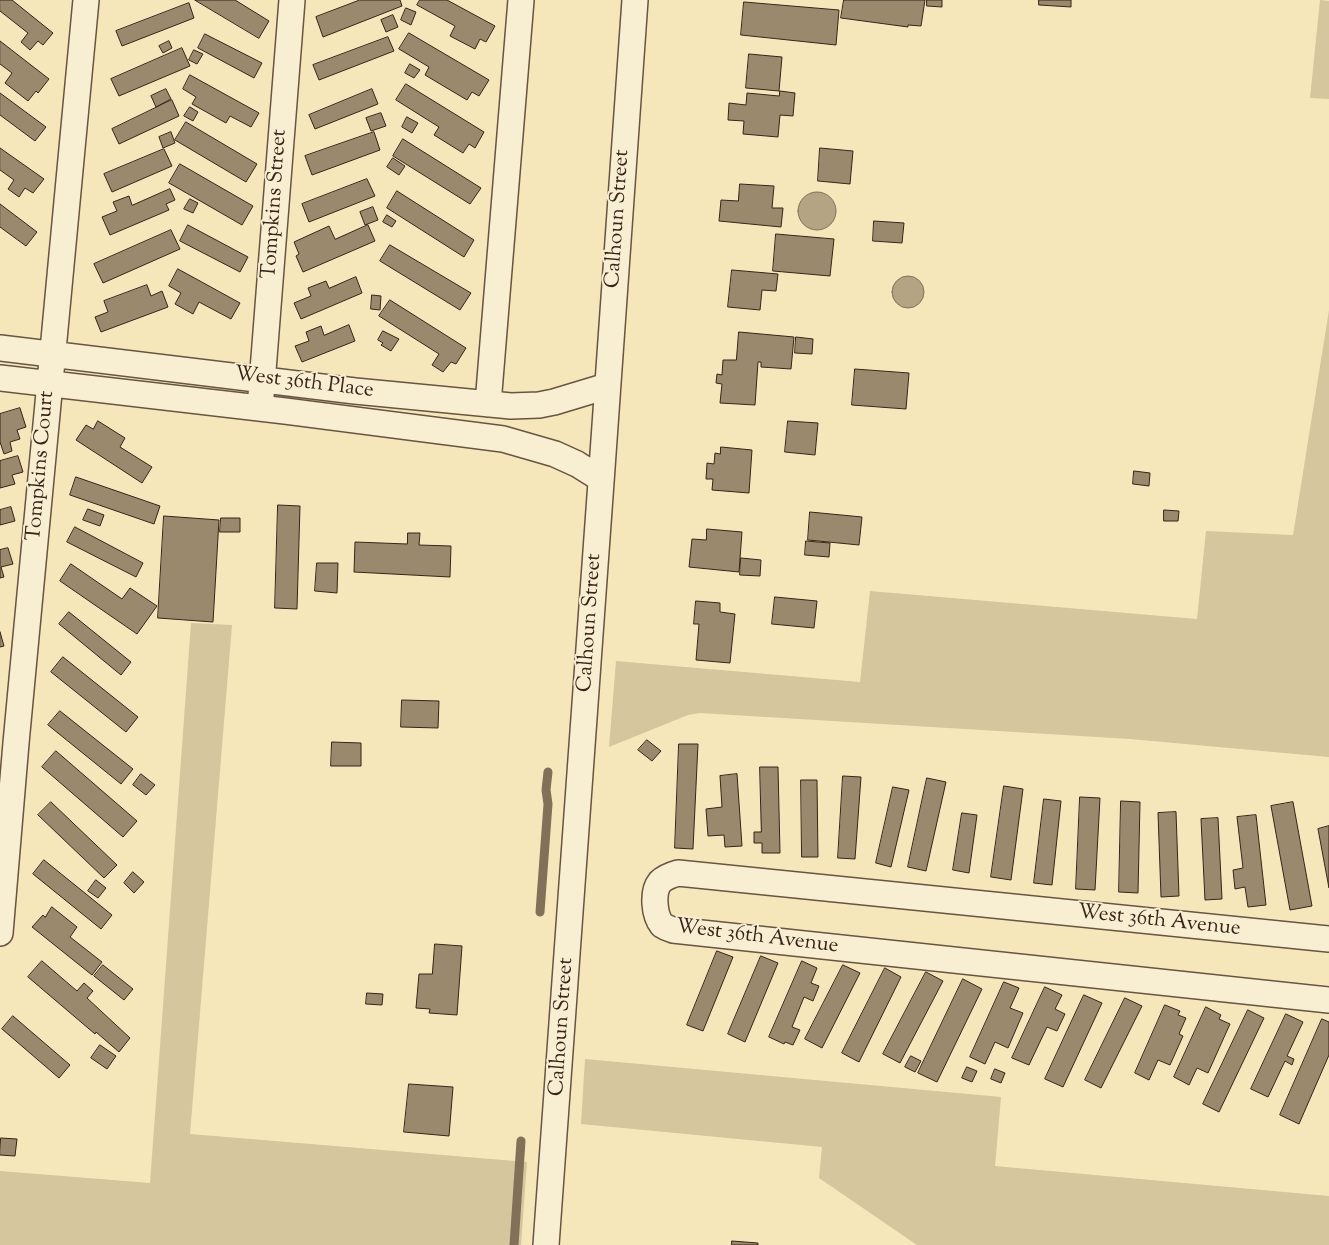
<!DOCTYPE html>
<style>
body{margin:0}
canvas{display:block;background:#f5e7b9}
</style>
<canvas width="1329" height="1245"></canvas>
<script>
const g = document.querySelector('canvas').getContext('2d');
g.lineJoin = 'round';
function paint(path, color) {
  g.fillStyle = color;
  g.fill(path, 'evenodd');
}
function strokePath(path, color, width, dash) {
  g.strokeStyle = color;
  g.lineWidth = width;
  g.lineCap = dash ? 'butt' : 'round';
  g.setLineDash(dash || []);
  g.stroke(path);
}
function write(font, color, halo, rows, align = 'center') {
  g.font = font + ' "Sorts Mill Goudy",serif';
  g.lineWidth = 4;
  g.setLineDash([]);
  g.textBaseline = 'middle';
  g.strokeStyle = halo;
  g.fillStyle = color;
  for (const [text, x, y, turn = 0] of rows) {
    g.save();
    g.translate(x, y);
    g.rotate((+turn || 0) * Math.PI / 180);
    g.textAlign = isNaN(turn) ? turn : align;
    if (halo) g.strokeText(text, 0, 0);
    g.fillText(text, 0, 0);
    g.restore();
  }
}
paint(new Path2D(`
 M1320,0L1329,1V99L1310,98Z
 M1329,310V757L1130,739L700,713L688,715L609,747L616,661L860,682L870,591L1197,619L1206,531L1293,535Z
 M191,623L232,625L190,1134L527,1162L521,1245H0V1171L150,1183Z
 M585,1059L1001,1097L995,1166L1329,1196V1245H917L819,1178L822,1147L581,1124Z`), '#d5c69e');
const water = new Path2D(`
 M798 211a19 19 0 1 1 38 0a19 19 0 1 1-38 0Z
 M892 292a16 16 0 1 1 32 0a16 16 0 1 1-32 0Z`);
paint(water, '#b5a483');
strokePath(water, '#837059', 1);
strokePath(new Path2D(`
 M540,912L548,804L546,790L548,772
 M514,1245L521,1141`), '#837059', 9);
const building = new Path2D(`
 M0,0H12L53,33L43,45L38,41L30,50L21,42L28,33L0,11Z
 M195,0H235L269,21L259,38Z
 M360,0H400L402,6L323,37L316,17Z
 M420,0H447L495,26L486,42L480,39L475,49L450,36L455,26L417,5Z
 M844,0H925L921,26L908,25V27L841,18Z
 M927,0H942V7L927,6Z
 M1039,0H1071V7L1039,5Z
 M744,2L839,10L836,45L741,35Z
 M189,3L194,18L122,46L116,31Z
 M406,8L416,12L411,25L401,20Z
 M393,15L398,27L386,32L381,20Z
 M409,33L489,80L479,96L472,92L467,100L425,75L429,67L399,49Z
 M205,34L262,63L254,78L198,48Z
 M388,37L394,51L319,80L313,65Z
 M0,41L49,79L38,93L36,91L28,101L5,83L12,73L0,64Z
 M169,41L172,48L163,53L159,46Z
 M182,48L190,66L119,96L111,79Z
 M194,50L203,54L197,64L189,60Z
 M749,54L782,57L779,91L746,88Z
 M410,64L420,70L414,78L405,73Z
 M190,75L259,113L251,127L230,116L226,123L192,104L196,97L183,89Z
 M406,84L484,132L475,148L469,144L463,153L434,135L439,127L396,100Z
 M166,89L171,99L156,107L151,96Z
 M372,89L378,104L315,129L309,115Z
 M780,91L795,93L793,116L780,115L778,137L743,134L744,121L728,120L729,103L746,105L747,93L779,96Z
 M0,93L46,127L35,141L0,115Z
 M172,100L179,116L119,144L112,129Z
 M190,107L198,112L193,121L184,116Z
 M381,113L386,126L371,131L366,118Z
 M407,117L418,123L412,133L402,127Z
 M186,122L257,164L246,182L175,140Z
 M171,132L175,143L163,148L159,137Z
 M374,132L380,150L312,175L305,156Z
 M403,139L481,188L470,204L393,156Z
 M0,148L44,179L33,193L25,188L19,197L8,189L14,180L0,170Z
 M820,148L853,151L850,184L818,181Z
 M164,149L172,166L112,192L104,174Z
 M393,158L405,166L399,175L387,167Z
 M180,164L253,206L242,225L169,183Z
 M367,179L375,196L309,222L302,204Z
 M740,184L774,186L772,208H783L781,227L719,221L721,200L738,201Z
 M170,189L175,200L166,204L169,210L110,235L102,217L117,211L113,202L129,196L132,205Z
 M397,191L474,240L464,257L387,208Z
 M190,199L198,203L193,213L184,209Z
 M0,204L37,232L26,246L0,227Z
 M373,207L378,220L365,225L360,212Z
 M387,215L396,221L392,227L383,222Z
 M874,221L904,223L902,243L873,241Z
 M188,225L248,257L240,272L180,241Z
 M368,225L375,241L303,272L296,256L299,254L294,242L329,226L335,239Z
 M171,230L180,249L103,283L94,264Z
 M776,234L834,239L830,276L773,271Z
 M390,245L471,293L460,310L380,261Z
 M178,269L240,303L231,319L199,302L193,314L175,304L181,293L169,286Z
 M732,270L778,274L776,291L762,290L760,310L728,307Z
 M356,277L362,293L301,319L294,303L311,296L308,288L326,281L329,288Z
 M147,285L151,296L162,291L168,307L101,332L95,317L108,312L104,301Z
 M372,295L381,296L380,310L371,309Z
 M390,300L466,348L456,364L451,362L443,372L432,365L439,354L379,316Z
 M349,325L355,341L302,362L295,346L309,341L306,332L321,326L324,335Z
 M383,331L399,339L391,351L381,345L383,343L378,340Z
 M739,332L794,337L791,369L761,367V362H758L755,405L720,403L722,384L716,383L717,374L722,375L723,360H736Z
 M796,337L813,339L812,354L795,353Z
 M855,369L909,373L906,409L852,405Z
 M20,408L26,427L17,430L20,439L10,442L12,451L4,454L0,442V414Z
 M98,421L125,438L120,447L152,467L142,483L76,440L86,425L93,429Z
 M788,421L818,423L815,455L785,452Z
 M721,447L752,450L749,493L712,490L713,479H706L707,463L714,464L715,453L720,454Z
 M18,456L23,472L12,475L15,484L0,488V461Z
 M1134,471L1150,473L1149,486L1133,484Z
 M76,477L160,506L154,524L70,495Z
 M278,505L300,506L297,609L275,608Z
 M11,507L15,521L0,525V510Z
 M88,509L104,515L100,526L83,520Z
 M1164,510L1179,511L1178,521H1164Z
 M810,512L862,517L859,545L808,540Z
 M164,516L219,520L213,622L158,618Z
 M221,518H240V532H220Z
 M75,527L143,563L136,577L67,542Z
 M707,529L742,532L739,572L689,567L692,539L706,540Z
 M408,533H420L419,545L451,546L450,577L354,572L355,542L407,544Z
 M806,541L830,543L829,557L805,555Z
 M8,548L13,564L1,567L4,577L0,578V550Z
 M741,558L761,560L760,576L740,575Z
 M317,563H338L337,593L315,591Z
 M71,564L122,599L130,588L157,606L137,634L60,581Z
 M775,597L817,601L814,628L772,624Z
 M696,601L720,603V612L735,614L730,663L696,660L699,624H694Z
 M69,612L131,662L121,675L59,624Z
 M0,632L4,646L0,647Z
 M63,657L138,717L126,732L51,672Z
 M402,700L439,701L438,728L401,727Z
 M60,711L133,769L121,784L48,725Z
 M647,740L661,751L652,761L638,750Z
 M332,742L361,743V766H331Z
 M679,744H698L693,849L675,848Z
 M56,751L137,821L123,837L42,767Z
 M760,767H778L780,853H762V843H754V832H761Z
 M141,774L155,785L146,795L133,785Z
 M737,774L742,846L725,847L724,835L708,836L706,809L722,807L720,776Z
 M843,776L861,777L855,859L838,858Z
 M927,778L946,782L926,871L908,867Z
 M801,780H817L818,857H802Z
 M1004,786L1023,789L1011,880L991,877Z
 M893,787L909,790L891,867L876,863Z
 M1080,797L1100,798L1095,890L1076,889Z
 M1044,799L1061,801L1052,885L1034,883Z
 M1121,801L1140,802L1138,893L1119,892Z
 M51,802L117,865L104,878L38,815Z
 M1293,802L1312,906L1290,910L1271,806Z
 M1176,812L1179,896L1161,897L1158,813Z
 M962,813L977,815L969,873L953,870Z
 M1256,815L1266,905L1248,907L1245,887L1235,889L1233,870L1243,868L1237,817Z
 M1218,818L1222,899L1205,900L1201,819Z
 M1329,826V888L1318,829Z
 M44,860L112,915L101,929L33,874Z
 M133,872L144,882L134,893L124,883Z
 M96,880L106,888L98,898L88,891Z
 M52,907L77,927L70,937L102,962L92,975L32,927L43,915L45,917Z
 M435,944L462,946L457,1015L429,1013L430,1009L416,1008L419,974H432Z
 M717,951L733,957L703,1031L687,1025Z
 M761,956L778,963L745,1042L728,1034Z
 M42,961L77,991L84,983L93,991L87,998L130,1038L119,1052L96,1032L95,1034L28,977Z
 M802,961L817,968L811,983L819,986L813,1001L804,997L792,1027L800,1030L793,1045L785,1042L784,1044L769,1037Z
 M103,965L133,989L124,1000L94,976Z
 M843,965L860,973L822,1048L805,1039Z
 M885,968L901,977L859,1062L842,1053Z
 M926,972L943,981L900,1063L883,1054Z
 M963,979L982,989L937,1082L918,1073Z
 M1004,982L1019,988L1010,1008L1023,1013L1008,1048L995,1042L985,1064L970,1057Z
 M1045,987L1062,995L1055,1009L1065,1014L1057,1031L1047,1027L1029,1065L1012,1058Z
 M367,993L383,994L382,1005L366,1004Z
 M1084,995L1102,1003L1063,1087L1045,1079Z
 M1125,998L1142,1006L1101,1088L1085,1080Z
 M1165,1005L1180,1011L1178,1015L1186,1018L1179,1034L1183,1036L1170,1065L1158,1060L1149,1080L1135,1073Z
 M1206,1007L1221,1015L1219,1019L1230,1024L1208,1073L1197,1068L1189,1085L1174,1077Z
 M1248,1010L1264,1018L1219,1112L1203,1104Z
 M1286,1014L1303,1022L1287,1056L1294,1059L1292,1065L1285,1061L1268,1097L1251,1089Z
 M13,1016L70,1065L59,1078L2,1029Z
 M1322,1019L1329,1022V1055L1299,1124L1280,1115Z
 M100,1045L116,1056L107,1069L91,1058Z
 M911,1056L921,1061L915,1072L905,1067Z
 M967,1067L977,1071L972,1082L962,1078Z
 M995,1069L1005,1073L1001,1083L991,1079Z
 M409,1084L453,1087L449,1136L404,1132Z
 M1,1138L17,1139L15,1156L0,1155Z
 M732,1241L758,1243V1245H732Z`);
paint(building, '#9b896d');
strokePath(building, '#39231a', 1);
const minor = new Path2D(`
 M0,348L355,391L511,406L539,405L554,402L607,386
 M0,378L285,411L503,439L555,454L577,464L601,479
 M261,396L292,0
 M488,404L521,0
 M0,933L16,743L86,0
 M1329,939L678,873C671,875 665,877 660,882C652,892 654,915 662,925C665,927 670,929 673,930L1329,1000
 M546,1245C578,830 605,415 635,0`);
strokePath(minor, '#685442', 28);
strokePath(minor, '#f8efd2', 25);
write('21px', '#39231a', '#f8efd2', [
 ["Tompkins Street",276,204,-86],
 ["Calhoun Street",619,219,-86],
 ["West 36th Place",304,384,7],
 ["Tompkins Court",42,466,-85],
 ["Calhoun Street",591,623,-86],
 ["West 36th Avenue",1159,922,6],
 ["West 36th Avenue",757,938,7],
 ["Calhoun Street",563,1027,-86]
]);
</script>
